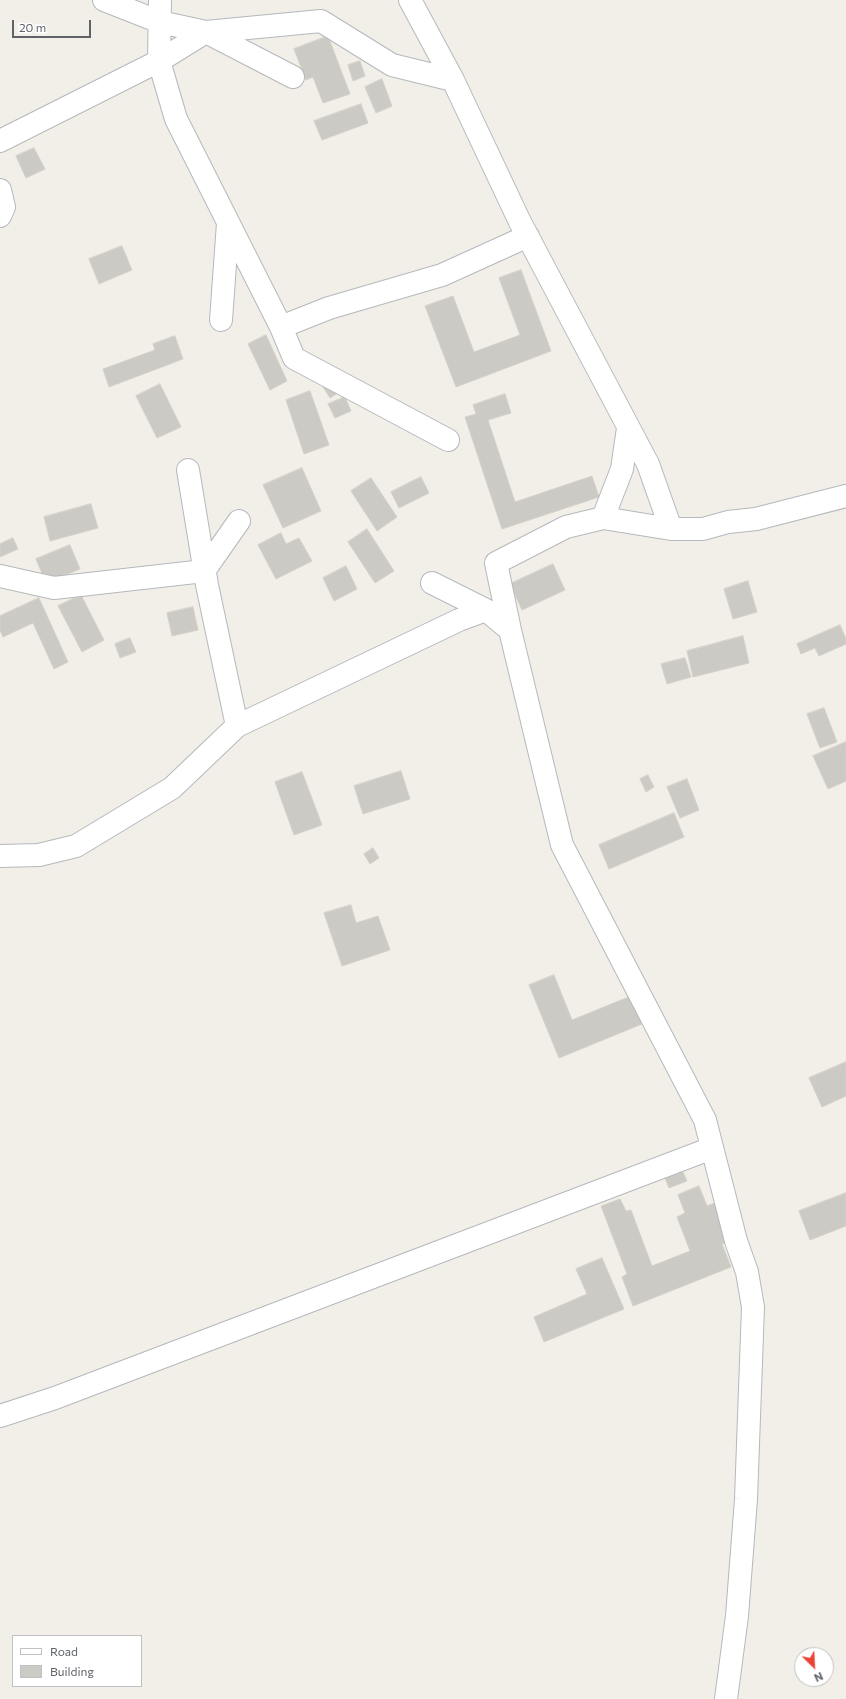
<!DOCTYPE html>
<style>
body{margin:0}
#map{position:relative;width:846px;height:1699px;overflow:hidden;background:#f1efe8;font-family:Commissioner,sans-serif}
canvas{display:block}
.legend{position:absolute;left:12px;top:1635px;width:130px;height:52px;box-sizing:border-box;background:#fff;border:1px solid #bfc1c3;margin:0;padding:5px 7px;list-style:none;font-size:12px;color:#5f6368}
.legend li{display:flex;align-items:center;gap:8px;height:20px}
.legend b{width:20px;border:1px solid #bfc1c3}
.north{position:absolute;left:794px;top:1647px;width:40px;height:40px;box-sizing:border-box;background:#fff;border:1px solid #bfc1c3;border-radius:50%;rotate:156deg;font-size:11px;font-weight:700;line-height:16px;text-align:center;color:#5f6368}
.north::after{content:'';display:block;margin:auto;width:14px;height:18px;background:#ea4335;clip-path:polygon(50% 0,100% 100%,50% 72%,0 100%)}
.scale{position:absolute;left:12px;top:20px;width:79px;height:18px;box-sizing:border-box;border:2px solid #5f6368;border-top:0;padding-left:5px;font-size:12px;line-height:14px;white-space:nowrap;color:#5f6368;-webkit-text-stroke:3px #fff;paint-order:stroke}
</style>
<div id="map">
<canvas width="846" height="1699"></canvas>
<ul class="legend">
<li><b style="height:5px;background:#fff"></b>Road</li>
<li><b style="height:11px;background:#cccac5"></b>Building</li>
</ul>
<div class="north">N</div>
<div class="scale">20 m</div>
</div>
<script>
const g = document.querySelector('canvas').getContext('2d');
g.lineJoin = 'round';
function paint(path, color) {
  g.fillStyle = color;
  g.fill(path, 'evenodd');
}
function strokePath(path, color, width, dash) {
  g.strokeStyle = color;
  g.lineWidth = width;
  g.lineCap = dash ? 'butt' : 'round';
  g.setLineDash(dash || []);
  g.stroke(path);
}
const building = new Path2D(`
 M328,36L350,94L323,103L313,77L306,80L294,49Z
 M360,61L365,76L353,81L348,65Z
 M382,79L392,106L376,113L365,87Z
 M361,104L368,123L322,140L314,121Z
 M34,148L45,169L26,178L16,156Z
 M122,246L132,270L99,284L89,259Z
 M521,270L551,351L456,387L425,306L453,296L474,352L520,335L499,278Z
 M266,335L287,381L270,390L248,344Z
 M175,336L183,359L109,387L103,369L155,350L153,344Z
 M331,382L338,393L330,398L323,387Z
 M160,384L181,427L157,438L136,396Z
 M310,391L329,445L304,454L286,400Z
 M505,394L511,413L488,420L515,502L592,476L599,497L502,529L465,417L476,414L473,405Z
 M345,397L351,411L335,418L328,404Z
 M302,468L321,511L283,528L263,485Z
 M421,477L429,493L399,508L391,492Z
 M371,478L397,517L377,531L351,491Z
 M91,504L98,528L50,541L44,517Z
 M367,529L394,571L375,583L348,542Z
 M281,533L286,544L299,538L312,561L276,579L258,545Z
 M13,538L18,549L0,557V544Z
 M70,545L80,569L46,583L36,559Z
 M553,564L565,590L522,610L510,584Z
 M346,566L357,589L334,601L323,578Z
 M748,581L757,612L733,619L724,589Z
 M81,595L104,640L82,652L58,606Z
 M39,598L68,662L54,669L33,623L3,637L0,630V616Z
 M193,607L198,630L172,636L167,613Z
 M840,625L846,639V644L819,656L815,648L801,654L797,644Z
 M743,636L749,663L693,677L687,651Z
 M130,638L136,652L120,658L115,644Z
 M685,658L691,677L667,684L661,664Z
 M824,708L837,742L820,748L807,714Z
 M846,742V781L828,789L813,756Z
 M401,771L410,799L363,814L354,786Z
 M302,772L322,825L294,835L275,782Z
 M648,775L654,787L646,792L640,779Z
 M687,779L699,810L680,818L667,787Z
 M674,813L684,837L609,869L599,845Z
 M373,848L379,858L370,864L364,854Z
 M351,905L356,923L378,916L390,950L342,966L324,913Z
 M554,975L572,1020L631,996L642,1024L559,1058L529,985Z
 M846,1062V1096L822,1107L809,1078Z
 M683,1172L687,1181L669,1188L665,1178Z
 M699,1186L707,1206L717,1202L727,1242L722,1244L731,1267L633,1306L622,1277L627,1274L601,1206L620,1199L626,1211L631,1210L652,1266L690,1251L677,1217L685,1213L678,1195Z
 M846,1193V1226L810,1240L799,1211Z
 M602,1258L624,1309L544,1342L534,1317L587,1294L576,1269Z`);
paint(building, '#cccac5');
strokePath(building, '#d6d1c6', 1);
const minor = new Path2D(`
 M104,0L160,22L206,32L293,77
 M160,0L159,61L176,119L281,327L294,358L448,440
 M410,0L453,80L520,222L648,464L671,529H703L728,522L756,519L846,496
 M0,141L159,61L206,32L321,21L392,65L453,80
 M0,190L4,207L0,216
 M221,320L228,223
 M281,327L329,308L442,275L528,236
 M188,470L207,585L237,726
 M603,518L622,469L628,428
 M671,529L603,518L566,527L496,563L510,630L562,845L705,1120L736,1241L747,1272L753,1307L746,1499L737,1616L726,1699
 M0,576L54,588L204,571L239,521
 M432,583L486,610
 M0,856L39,855L76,846L172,788L237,726L459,620L486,610L510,630
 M0,1416L55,1398L712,1148`);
strokePath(minor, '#b5b8bc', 24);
strokePath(minor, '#fff', 22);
</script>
